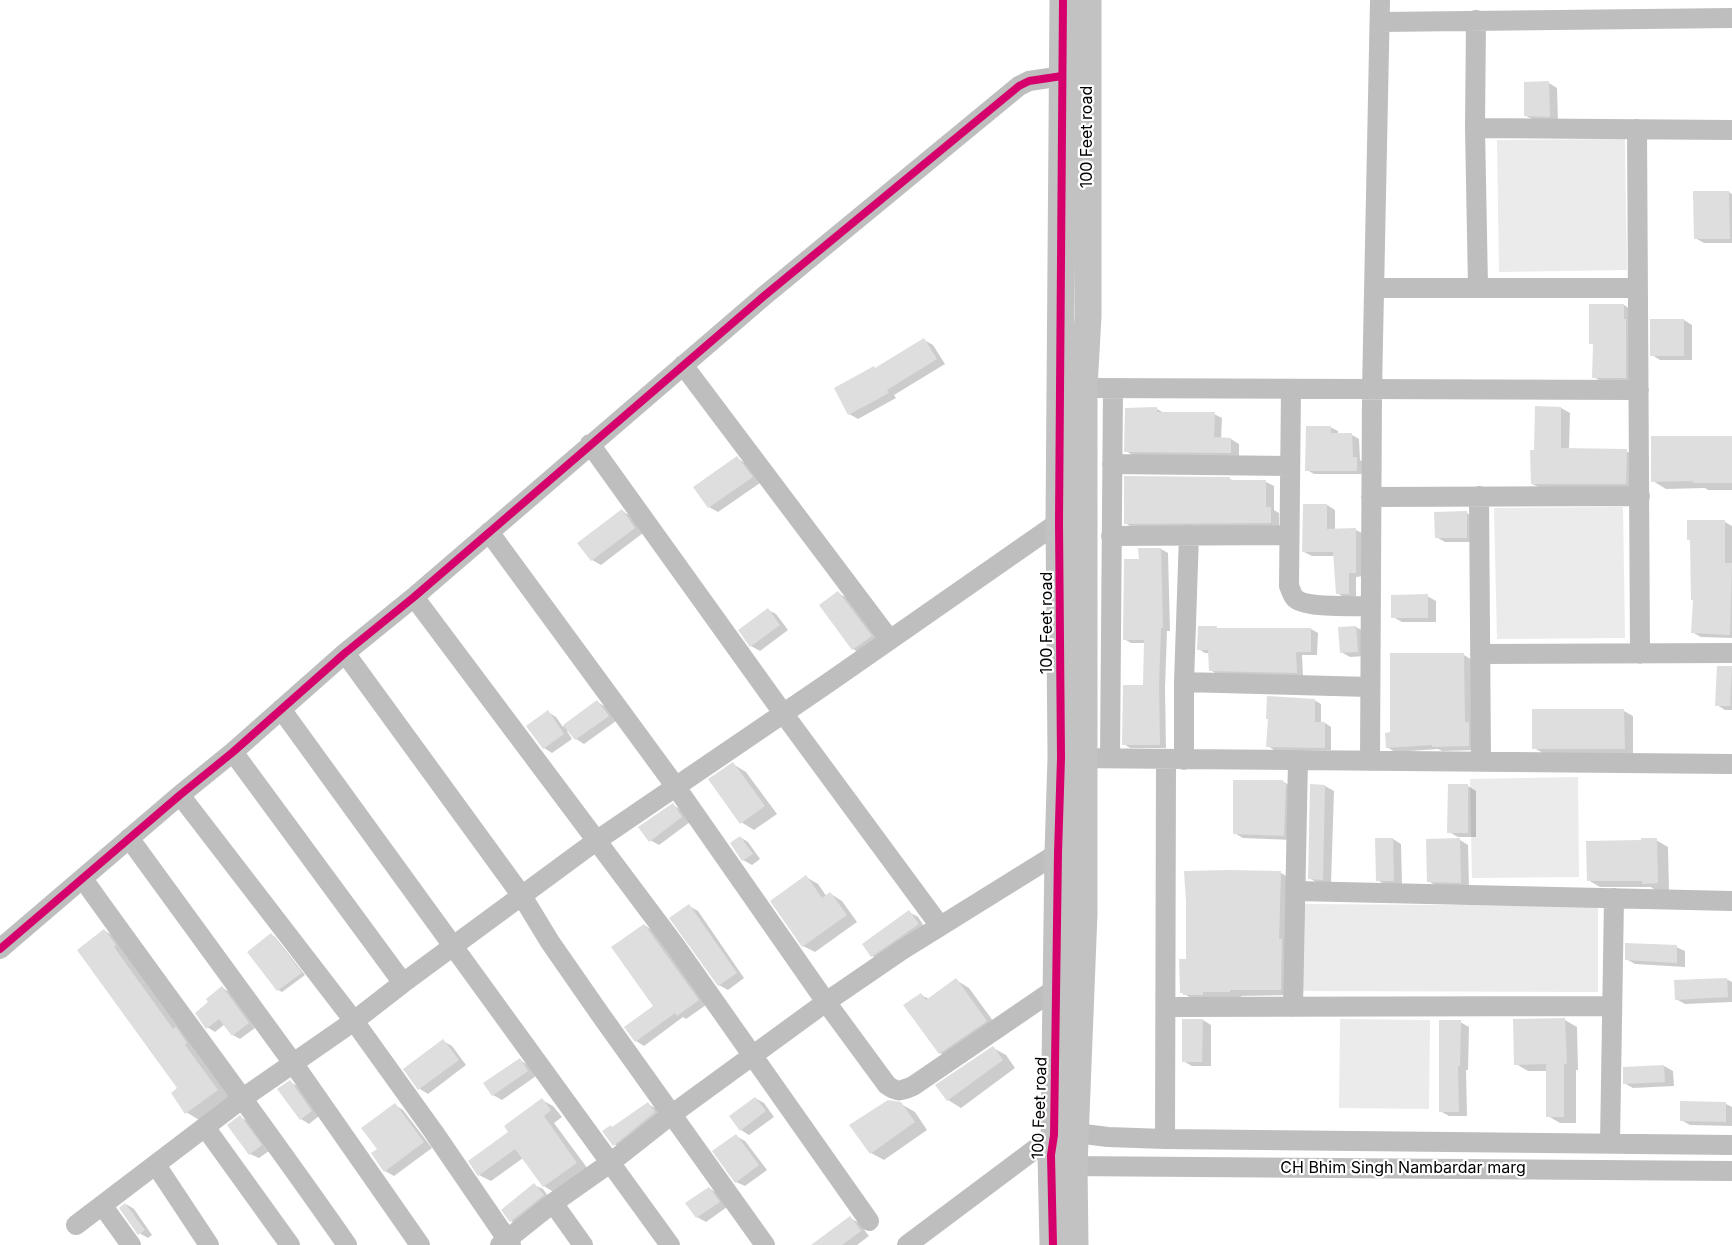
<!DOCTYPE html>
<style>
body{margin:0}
canvas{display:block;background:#fff}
</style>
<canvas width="1732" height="1245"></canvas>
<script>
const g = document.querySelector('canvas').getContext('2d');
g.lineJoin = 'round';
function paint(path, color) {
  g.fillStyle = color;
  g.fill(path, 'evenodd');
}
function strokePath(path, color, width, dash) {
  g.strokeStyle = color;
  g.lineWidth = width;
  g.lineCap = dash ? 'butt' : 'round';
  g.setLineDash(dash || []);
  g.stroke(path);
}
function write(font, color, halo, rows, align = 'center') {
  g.font = font + ' Inter,sans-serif';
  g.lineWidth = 4.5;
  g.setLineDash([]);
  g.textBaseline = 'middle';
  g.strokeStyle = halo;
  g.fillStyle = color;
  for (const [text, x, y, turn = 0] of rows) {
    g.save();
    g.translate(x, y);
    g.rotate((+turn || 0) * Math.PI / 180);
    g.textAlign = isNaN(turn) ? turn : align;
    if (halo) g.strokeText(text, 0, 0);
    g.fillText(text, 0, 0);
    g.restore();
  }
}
paint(new Path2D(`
 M1625,139L1627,270L1499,272L1497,140Z
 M1623,507L1625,638L1497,639L1494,508Z
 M1578,777L1579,877L1472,878L1470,779Z
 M1302,904L1598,906V992L1301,991Z
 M1340,1019L1430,1020L1429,1109L1339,1108Z`), '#ebebeb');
paint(new Path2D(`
 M1549,83L1557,88L1558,121L1534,120L1526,116Z
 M1729,192L1732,194V243H1704L1695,238Z
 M1624,305L1632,310L1635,382H1602L1594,377V345L1591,343Z
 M1684,320L1692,325V360H1660L1652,355Z
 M924,340L933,345L945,364L894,395L896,398L858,419L849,414L877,369Z
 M1561,408L1570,413L1569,450L1626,451L1635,456L1634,488H1541L1532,484L1536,451Z
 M1157,409L1164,413L1214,414L1222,418L1221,439H1231L1239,444V457L1134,456L1126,451Z
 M1330,427L1338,431V435H1352L1359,439L1360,460L1364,462V474H1314L1307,470Z
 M1732,437V490H1708L1705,488L1666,489L1653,481Z
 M737,458L745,463L760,483L718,512L709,507L695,487Z
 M1126,478L1230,479L1234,481L1266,482L1274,486V510L1279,513V527L1133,528L1125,523Z
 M1327,505L1335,510V530H1356L1364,534V576L1356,577V598H1345L1337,593L1335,556H1312L1304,552Z
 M622,511L631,516L643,533L601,565L592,560L579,543Z
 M1467,513L1475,518V542H1445L1436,537Z
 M1725,522L1732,526V638L1701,637L1692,632L1694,600Z
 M1140,549H1161L1168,553L1170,631H1167L1165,689L1166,748H1130L1124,744L1145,687V643H1131L1124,639L1140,561Z
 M838,593L851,600L884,644L866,657L853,649Z
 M1427,596L1436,601V622H1402L1393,617Z
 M768,610L776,614L788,630L760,651L751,646Z
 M1216,627L1220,630L1311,629L1318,633L1317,655H1302L1303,676L1217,674L1210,670V653H1205L1199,649Z
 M1356,627L1365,632L1366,656L1350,657L1341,652Z
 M1464,655L1472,660L1477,750L1442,751L1438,749L1395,752L1387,747L1391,734Z
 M1718,667L1732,668V710H1725L1717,705Z
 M1314,700L1321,704V723H1325L1331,727V750H1274L1268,746Z
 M597,702L606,707L616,721L584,744L576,739L569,730L567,731L572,739L552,753L544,748L548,712L556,717L563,727Z
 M1624,711L1633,716V753H1543L1534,748Z
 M733,764L746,772L777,814L754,830L741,822Z
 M1282,781L1291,786L1293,840L1243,838L1234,833Z
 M1325,786L1334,791L1331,884L1318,883L1309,878Z
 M1468,786L1476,791V837H1458L1449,832Z
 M673,805L681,810L690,822L659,845L650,840Z
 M740,837L748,842L760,859L752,865L743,860Z
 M1393,839L1401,844L1402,885H1386L1377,880Z
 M1460,840L1468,845L1469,887L1437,886L1428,881Z
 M1656,840L1668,847L1669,890H1655L1651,887H1600L1588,880Z
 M1281,873L1292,879V995L1241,996V997L1195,1000L1184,994L1187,961Z
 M806,877L818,884L827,897L831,894L842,901L857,922L815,952L803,946Z
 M689,906L698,911L744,978L728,990L719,985L672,918Z
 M909,912L918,917L926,929L881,960L872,956Z
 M644,925L652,930L706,1005L686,1019L683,1017L644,1046L636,1041L655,1006Z
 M105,931L122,941L234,1101L204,1123L186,1112L179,1089Z
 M272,935L275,937L305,975L282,992L278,990Z
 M1676,947L1685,951V967L1635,964L1626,959Z
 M1726,979L1732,982V1002L1685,1004L1676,999Z
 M956,980L969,988L999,1029L953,1060L940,1053L921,995L929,999Z
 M222,988L230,992L255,1028L240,1039L233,1035L225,1024L215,1032L207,1027Z
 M1203,1020L1211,1025V1066H1192L1183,1061Z
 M1565,1020L1577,1027L1578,1070H1576V1123H1560L1548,1116L1547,1071H1528L1516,1064Z
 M1460,1022L1469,1027L1468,1070H1466L1467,1116H1449L1440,1111Z
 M443,1041L452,1046L466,1065L428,1094L420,1089L405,1069Z
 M993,1048L1006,1055L1015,1068L961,1108L948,1100Z
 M520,1060L528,1065L536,1076L502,1100L493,1095Z
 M1664,1066L1673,1071L1674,1086L1633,1088L1624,1083Z
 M290,1082L299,1087L319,1116L309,1124L301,1119Z
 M755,1098L764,1103L774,1117L749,1135L741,1130Z
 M542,1100L553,1106L562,1117L554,1123L588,1169L555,1193L544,1186L523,1158L491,1181L479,1175L510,1132Z
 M1681,1103L1726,1104L1732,1107V1126L1690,1125L1681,1120Z
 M648,1104L657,1109L663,1117L622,1149L614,1144L613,1128Z
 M901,1104L915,1112L927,1130L884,1160L871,1153Z
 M395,1105L403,1110L432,1148L394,1176L385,1171L379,1149Z
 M240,1117L249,1122L269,1151L259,1158L250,1154Z
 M736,1136L745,1141L767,1170L745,1186L736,1182Z
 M534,1185L543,1189L551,1200L519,1226L511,1221Z
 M709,1188L717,1193L727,1207L706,1222L697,1217L687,1203Z
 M126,1204L134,1209L152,1235L148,1238L139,1233Z
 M850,1218L859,1223L869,1236L857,1245H823Z`), '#0003');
paint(new Path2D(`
 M1549,81L1550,117L1524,116V82Z
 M1693,191H1729L1730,239H1694Z
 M1589,304H1624V319H1626V378H1592L1593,344H1589Z
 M1650,319H1684V356H1650Z
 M924,338L937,359L887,390L889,393L848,415L834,388L874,366L875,368Z
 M1535,406L1561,407V448L1627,449L1626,484H1531L1530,450H1534Z
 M1157,407V412H1215L1214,437L1231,438V453L1124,452L1125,408Z
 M1306,426H1331V433H1352L1353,457H1357V471H1305Z
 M1651,436H1732V483H1693V481L1651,482Z
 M737,456L753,477L708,508L693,487Z
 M1124,476L1230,477V480H1266V507H1271V523L1124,524Z
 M1303,504H1327V529L1356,528V573H1349V594H1336L1333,552H1302Z
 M622,509L635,528L591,561L577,543Z
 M1467,511V538H1435L1434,512Z
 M1687,520H1725V563H1732L1730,635L1691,633L1693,600H1691L1690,540H1687Z
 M1138,548H1161L1163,628H1161L1159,685L1160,745H1122L1123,685H1143L1144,640H1123L1124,559H1139Z
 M838,591L872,636L852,650L819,605Z
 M1428,594V618H1391V595Z
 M768,608L780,625L750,647L738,630Z
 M1198,626H1217L1216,628H1311V652H1296L1297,673L1209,671L1208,650H1197Z
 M1356,626L1358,652L1340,653L1338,627Z
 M1390,653H1464L1465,722H1469V746L1432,747V745L1386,748L1385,733L1390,732Z
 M1717,666H1732L1730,706H1715Z
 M1267,696L1315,699V722H1325V748L1266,747L1268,719H1266Z
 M597,700L609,716L575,740L563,725Z
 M1532,709H1624L1625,749H1532Z
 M548,710L564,734L543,749L526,726Z
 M733,762L765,806L740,824L708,779Z
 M1233,780H1283V782L1286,783L1284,836L1233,834Z
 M1310,784L1325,785L1323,880L1308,879Z
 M1448,784H1468V833H1447Z
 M673,803L682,817L649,842L638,827Z
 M740,836L753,854L742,861L730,843Z
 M1375,838H1393L1394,881H1376Z
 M1460,838L1461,883L1427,882L1426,839Z
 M1641,838H1657L1658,883L1642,884V881H1587L1586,841L1641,840Z
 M1230,870L1281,871L1279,939H1282L1281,990H1230V992H1203V995H1183V993H1180L1179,959H1186V902L1184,871Z
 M806,875L822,898L830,892L847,915L802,947L770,901Z
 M689,904L737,973L718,986L669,918Z
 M909,910L919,924L871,957L862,944Z
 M644,924L699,1000L677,1016L675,1013L635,1042L624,1027L653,1006L611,947Z
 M104,929L116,945L114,947L173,1029L176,1027L187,1043L185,1045L218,1090L185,1114L171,1093L177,1088L77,950Z
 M271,933L302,973L277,991L247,952Z
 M1625,943L1677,945V963L1625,960Z
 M956,978L987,1021L939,1054L903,1005L921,993L926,1000Z
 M1727,978L1728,997L1675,1000L1674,980Z
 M222,986L249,1023L232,1036L219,1019L206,1029L195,1013L208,1002L206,999Z
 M1565,1018L1567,1064H1564V1117H1546V1064L1514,1065L1513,1019Z
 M1182,1019H1203L1202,1062H1182Z
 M1439,1020H1461L1460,1066H1458L1459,1112H1439Z
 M443,1039L459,1060L418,1090L403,1069Z
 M993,1046L1003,1060L947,1101L935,1085Z
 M520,1058L528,1071L492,1096L483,1083Z
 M1664,1065L1665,1082L1623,1084V1067Z
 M290,1080L312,1111L300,1120L277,1089Z
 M755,1097L766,1111L740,1131L729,1116Z
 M542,1098L551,1110L544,1116L577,1163L543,1187L515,1149L478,1176L468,1161L508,1132L504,1126Z
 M888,1100L901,1102L915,1122L870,1154L849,1125Z
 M1680,1101L1726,1102V1122L1680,1121Z
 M648,1102L655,1112L613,1146L602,1131L611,1125L612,1127Z
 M395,1103L424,1142L384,1172L371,1153L377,1149L361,1128Z
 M240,1115L262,1145L249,1155L227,1125Z
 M736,1134L759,1165L735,1183L712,1151Z
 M534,1183L544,1195L510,1222L501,1210Z
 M709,1187L720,1202L696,1218L685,1203Z
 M125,1203L145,1230L138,1235L119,1208Z
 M850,1216L861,1231L842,1245H811Z`), '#dedede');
strokePath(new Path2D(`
 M1476,20L1475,128L1478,287
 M1380,22L1732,18
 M1475,128L1732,130
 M1637,129L1640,654
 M1375,288H1637
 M683,365L890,640
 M1084,388L1639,390
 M1291,389L1289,586C1291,590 1292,596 1296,599C1307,608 1355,606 1371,606
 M590,444L783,713L940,926
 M1112,464L1290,466
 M1479,496L1481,762
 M1371,497L1640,496
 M489,532L676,787L826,1002L887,1085C898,1093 901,1091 913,1086L1055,989
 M1111,536L1289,535
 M414,597L674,944L869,1221
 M345,653L522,896L550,942L600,1014L765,1245
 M1480,654L1732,653
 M1184,682L1370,687
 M281,709L670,1245
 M233,752L403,983
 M1073,758L1732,764
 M1110,758L1113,388
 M1184,760V682L1189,535
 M1370,761L1372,390L1380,0
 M180,795L354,1021L433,1131L511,1245
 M129,838L293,1063L420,1245
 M83,879C170,1001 261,1121 347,1245
 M1296,891L1732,901
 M0,949L180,795L233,752L345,653L414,597L764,296L1019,86L1029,81L1062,76
 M1166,1007L1612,1006
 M1293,1007L1298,760
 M205,1127L290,1245
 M1165,1139L1166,759
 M1610,1143L1614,898
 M156,1165L209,1245
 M1063,1166L1732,1171
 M553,1203L583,1245
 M102,1205L131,1245
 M76,1225L243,1098L354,1021L403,983L596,841L828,683L1059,522
 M500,1245L553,1203L610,1163L671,1115L826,1002L902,950L1058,853
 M907,1245L1054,1135L1076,1133L1108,1137L1165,1139L1732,1145`), '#bebebe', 20);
strokePath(new Path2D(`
 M1053,1245L1051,1155L1054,1135L1058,853L1061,758L1059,522L1063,0
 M1075,1245L1074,1166L1084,913V388L1088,316V0`), '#c2c2c2', 27);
strokePath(new Path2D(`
 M0,949L180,795L233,752L345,653L414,597L764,296L1019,86L1029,81L1062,76
 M1053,1245L1051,1155L1054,1135L1058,853L1061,758L1059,522L1063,0`), '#d6006c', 8);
write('16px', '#000', '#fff', [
 ["100 Feet road",1087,137,-90],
 ["100 Feet road",1047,623,-90],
 ["100 Feet road",1040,1108,-88],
 ["CH Bhim Singh Nambardar marg",1403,1168]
]);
</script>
